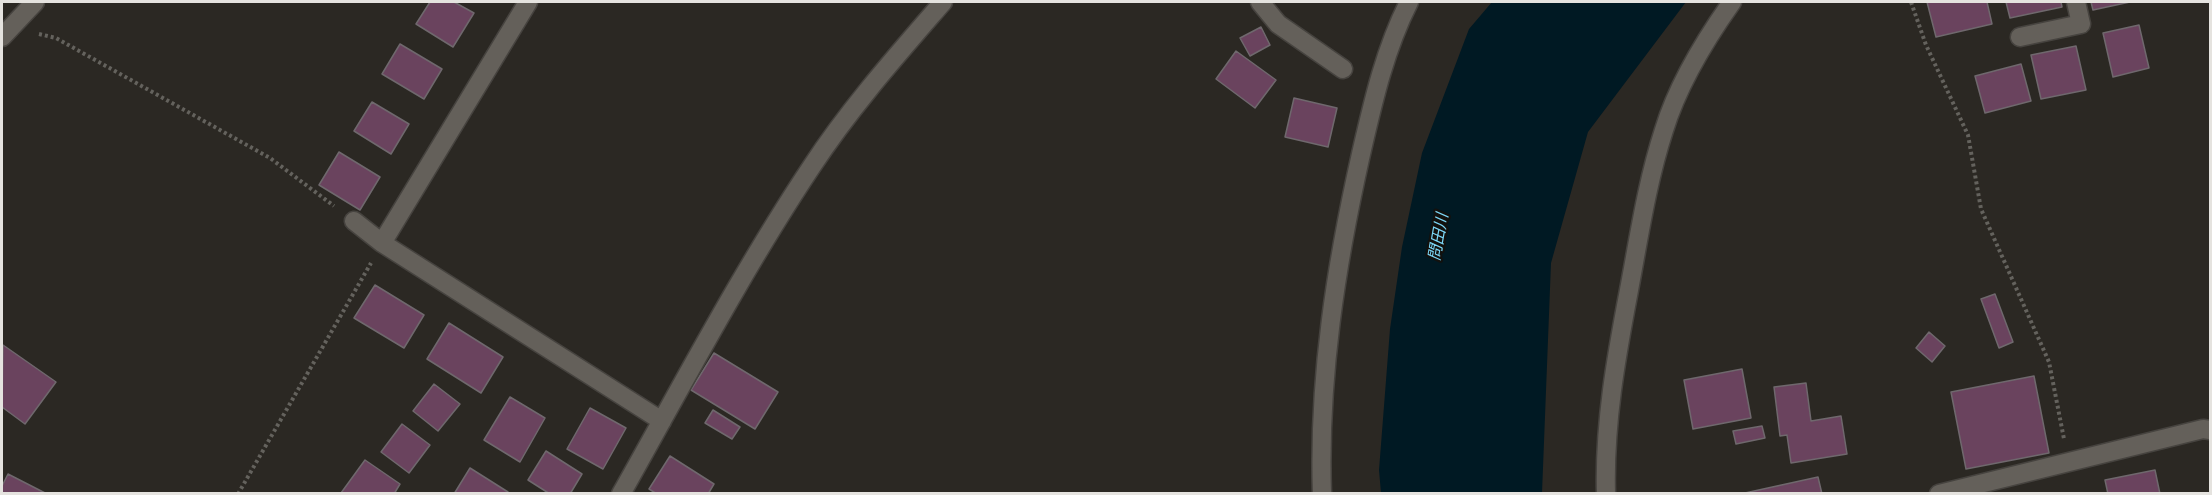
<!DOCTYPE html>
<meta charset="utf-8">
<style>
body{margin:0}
#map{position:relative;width:2212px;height:495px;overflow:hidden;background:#2b2823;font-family:"IBM Plex Serif",serif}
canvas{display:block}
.frame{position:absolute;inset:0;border:3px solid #e5e3df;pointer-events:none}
</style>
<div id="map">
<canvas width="2212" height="495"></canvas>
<div class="frame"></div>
</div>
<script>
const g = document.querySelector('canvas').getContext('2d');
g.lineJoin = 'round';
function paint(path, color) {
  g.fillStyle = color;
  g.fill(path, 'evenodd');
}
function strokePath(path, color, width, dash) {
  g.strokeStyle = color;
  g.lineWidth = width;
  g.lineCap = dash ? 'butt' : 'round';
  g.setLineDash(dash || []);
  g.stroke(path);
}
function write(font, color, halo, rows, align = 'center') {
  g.font = font + ' "IBM Plex Serif","Noto Sans JP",serif';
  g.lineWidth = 4.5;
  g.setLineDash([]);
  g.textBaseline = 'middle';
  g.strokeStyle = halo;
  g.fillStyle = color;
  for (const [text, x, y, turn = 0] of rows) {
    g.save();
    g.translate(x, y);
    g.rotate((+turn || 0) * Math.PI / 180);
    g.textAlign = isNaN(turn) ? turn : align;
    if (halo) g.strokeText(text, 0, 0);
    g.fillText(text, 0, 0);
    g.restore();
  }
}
paint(new Path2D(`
 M1492,2H1686L1588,132L1551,263L1542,493H1381L1379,470L1390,329L1402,247L1422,153L1469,29Z`), '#001923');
const building = new Path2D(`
 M430,2H454L474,13L453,47L416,24Z
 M1927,2H1987L1992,24L1936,37Z
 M2006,2H2061L2062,7L2010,18Z
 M2091,2H2130L2093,10Z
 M2139,25L2149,68L2113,77L2103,33Z
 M1261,27L1270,45L1250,56L1240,38Z
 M400,44L442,69L424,99L382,74Z
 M2076,46L2086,90L2041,99L2031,55Z
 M1236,51L1276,80L1255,108L1216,79Z
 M2021,64L2031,101L1985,113L1975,76Z
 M1294,98L1337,108L1328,147L1285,137Z
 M372,102L409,124L391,154L354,131Z
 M339,152L380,177L360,210L319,185Z
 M375,285L424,315L404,348L354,318Z
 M1995,294L2013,342L1999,348L1981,299Z
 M449,323L503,357L481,393L427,359Z
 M1929,332L1945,346L1932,362L1916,348Z
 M3,345L56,382L25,424L2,407Z
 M714,353L778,392L755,429L691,390Z
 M1742,369L1751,418L1693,429L1684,380Z
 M2034,376L2049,453L1966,469L1951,392Z
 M1806,383L1811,421L1841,416L1847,454L1791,463L1787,435L1780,436L1774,387Z
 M434,384L460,404L438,431L413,411Z
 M510,397L545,418L520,462L484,440Z
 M590,408L626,428L603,469L567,449Z
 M713,410L740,427L732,439L705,423Z
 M402,424L430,445L409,473L381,452Z
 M1762,426L1765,438L1736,444L1733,431Z
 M546,451L582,474L570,494H550L528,480Z
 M670,456L714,484L708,494H657L649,489Z
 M365,460L400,484L394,494L341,493Z
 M470,468L508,492L507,494H454Z
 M2155,470L2160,494H2108L2105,480Z
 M8,474L47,494H2V486Z
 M1818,477L1822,494H1745V493Z`);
paint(building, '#6a435e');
strokePath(building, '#6f686d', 1.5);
const minor = new Path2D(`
 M1260,2L1278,24L1343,69
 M2,37L35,2
 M2020,37L2081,24L2076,2
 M354,221L382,243L662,421
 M382,243L528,2
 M621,494C683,384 742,271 812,166C850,108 898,54 943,2
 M1322,494C1318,379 1336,265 1361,154C1373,102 1385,49 1409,2
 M1606,494C1604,424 1616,358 1629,290C1639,237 1647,182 1664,130C1678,84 1705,40 1732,2
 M1939,494L2203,429L2210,430`);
strokePath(minor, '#46433f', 21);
strokePath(new Path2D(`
 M1911,2L1926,45L1968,135L1981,209L2049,362L2064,439
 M39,34L56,38L270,158L334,206
 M238,494L371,263`), '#64625d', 4, [3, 3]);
strokePath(minor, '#64605a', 18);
write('italic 16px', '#7cd7f7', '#12110e', [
 ["問田川",1439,237,-80]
]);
</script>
